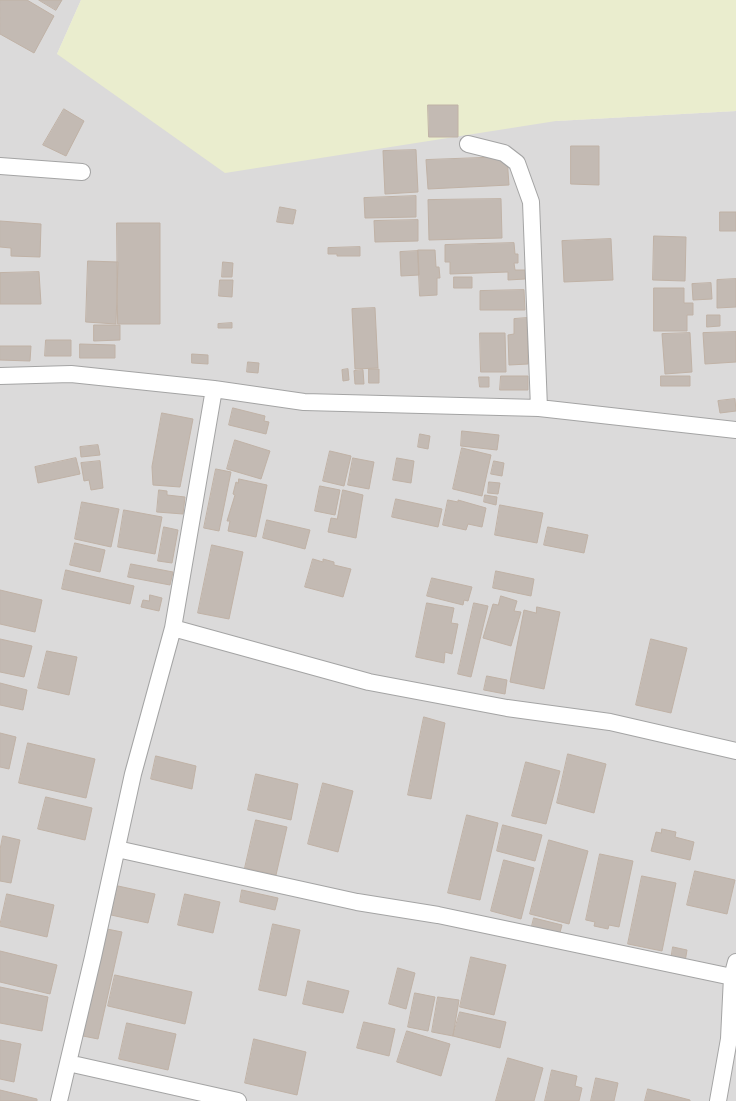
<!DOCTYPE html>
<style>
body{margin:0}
canvas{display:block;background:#eeebe3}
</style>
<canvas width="736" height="1101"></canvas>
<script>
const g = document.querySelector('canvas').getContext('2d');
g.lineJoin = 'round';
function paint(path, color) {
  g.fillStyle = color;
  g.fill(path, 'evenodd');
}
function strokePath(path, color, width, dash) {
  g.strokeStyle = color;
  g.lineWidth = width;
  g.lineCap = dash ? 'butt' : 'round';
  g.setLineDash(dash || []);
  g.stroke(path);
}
paint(new Path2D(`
 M0,0H81L57,54L556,121L736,111V1101H0Z`), '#dbdada');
paint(new Path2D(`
 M81,0H736V111L556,121L225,173L57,54Z`), '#eaedce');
const building = new Path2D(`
 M0,0H27L54,16L34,53L0,34Z
 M39,0H62L56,10Z
 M428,105H458V137H429Z
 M64,109L84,121L66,156L43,145Z
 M571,146H599V185L571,184Z
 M416,150L418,192L385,194L383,151Z
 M507,157L509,185L428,189L426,160Z
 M416,196V217L365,218L364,198Z
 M501,199L502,238L429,240L428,200Z
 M280,207L296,210L293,224L277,222Z
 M720,212H736V231H720Z
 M418,220V241L375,242L374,221Z
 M0,221L41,224L40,257L11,256V248L0,247Z
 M117,223H160V324H118Z
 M654,236L686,237L685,281L653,280Z
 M611,239L613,280L564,282L562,241Z
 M514,243L515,254H518V263H514L515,270H525V279L508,280V272L450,274V262H445V245Z
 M360,247V256H337V254H328V248Z
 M418,250H435L436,267H439L440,278H437V295L420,296Z
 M418,251L419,275L401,276L400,252Z
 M88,261L118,262L116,324L86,322Z
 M223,262L233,263L232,277H222Z
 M39,272L41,304H0V273Z
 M454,277H472V288H454Z
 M736,279V307L717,308V280Z
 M220,280H233L232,297L219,296Z
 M711,283L712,299L693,300L692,284Z
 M654,288H684V303H693V315H687V331H654Z
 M524,290L525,310H480V291Z
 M375,308L378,368L355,369L352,309Z
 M707,315H720V326L707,327Z
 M527,318L528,364L509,365L508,335L514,334V319Z
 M232,323V328H218V324Z
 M94,325H120V340L94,341Z
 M736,332V362L705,364L703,333Z
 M480,333H505L506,372H481Z
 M690,333L692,372L665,374L662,334Z
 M46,340H71V356H45Z
 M80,344L115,345V358H80Z
 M0,346H31L30,361L0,360Z
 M192,354L208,355V364L192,363Z
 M248,362L259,363L258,373L247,372Z
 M348,369L349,380L343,381L342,370Z
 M369,369H379V383H369Z
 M363,370L364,384H355L354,371Z
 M501,376H528V390H500Z
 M661,376H690V386H661Z
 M479,377H489V387H480Z
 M735,399L736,411L720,413L718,401Z
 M233,408L265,416L264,421L269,422L266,434L229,425Z
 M162,413L193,419L180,487L153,485L152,467Z
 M462,431L499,435L497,450L461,446Z
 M420,434L430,436L428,449L418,447Z
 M235,440L270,451L261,479L227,469Z
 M98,445L100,455L81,457L80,447Z
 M462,448L491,455L482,496L453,489Z
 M330,451L351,456L344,486L323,481Z
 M76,458L80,474L38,483L35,467Z
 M353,458L374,462L369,489L348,485Z
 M397,458L414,461L411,483L393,480Z
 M100,461L103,488L91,490L89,480L84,481L81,463Z
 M494,461L504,463L502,476L491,474Z
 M216,469L231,472L219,531L204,528Z
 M239,479L267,485L256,537L228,531L230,521H227L235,495L233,494L236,482L238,483Z
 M489,482L500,483L498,494L488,493Z
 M320,486L340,490L335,515L315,511Z
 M159,490L167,491V495L185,497L183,514L157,512Z
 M343,490L363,495L356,538L328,532L331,518L337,519Z
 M485,495L497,497L496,505L484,502Z
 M396,499L442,509L438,527L392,517Z
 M448,500L458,502V500L486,508L482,527L468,524L466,530L443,525Z
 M82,502L119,509L111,547L75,539Z
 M500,505L543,513L537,543L495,535Z
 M124,510L162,517L155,554L118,547Z
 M267,520L310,530L305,549L263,538Z
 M164,527L178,530L172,563L158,561Z
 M548,527L588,535L584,553L544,545Z
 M75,543L105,550L100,572L70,565Z
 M212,545L243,552L229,619L198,613Z
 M313,559L323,562V559L334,562V565L351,569L343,597L305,587Z
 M131,564L173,572L170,585L128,577Z
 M66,570L134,586L130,604L62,589Z
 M496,571L534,579L531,596L493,588Z
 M432,578L472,587L468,601L464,600L463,605L427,596Z
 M0,590L42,600L35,632L0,624Z
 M150,595L162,598L159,611L141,607L143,600L149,601Z
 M501,596L517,601L514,611L521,612L511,646L483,638L493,604L498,605Z
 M427,603L454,608L451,623L458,624L452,654L445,652L444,663L416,657Z
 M474,603L488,606L471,677L458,674Z
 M537,607L560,612L544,689L510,682L524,610L536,613Z
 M0,639L32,646L24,677L0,672Z
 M651,639L687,648L671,713L636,705Z
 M47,651L77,657L69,695L38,688Z
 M487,676L507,680L505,694L484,690Z
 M0,683L27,690L23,710L0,705Z
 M424,717L445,723L431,799L408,795Z
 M0,733L16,737L9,769L0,767Z
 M28,743L95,759L86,798L19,783Z
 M568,754L606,764L594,813L557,803Z
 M156,756L196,766L192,789L151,779Z
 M526,762L560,771L546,824L512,816Z
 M256,774L298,784L291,820L248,810Z
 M323,783L353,791L338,852L308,844Z
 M46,797L92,808L85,840L38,829Z
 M467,815L498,823L480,900L448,893Z
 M256,820L287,827L276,875L245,868Z
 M503,825L542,835L535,861L497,851Z
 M662,829L676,832L675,837L694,842L690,860L651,851L656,832L661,833Z
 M3,836L20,840L11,883L0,881V850Z
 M549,840L588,851L569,924L530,914Z
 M600,854L633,861L619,927L609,925L608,929L594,926L595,922L586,920Z
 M504,860L534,868L521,919L491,911Z
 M695,871L735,880L727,914L687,905Z
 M642,876L676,883L662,951L628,944Z
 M118,886L155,894L148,923L111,915Z
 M242,890L278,898L275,910L240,902Z
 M7,894L54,905L47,937L0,926Z
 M185,894L220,902L213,933L178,925Z
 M534,918L562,925L559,936L531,930Z
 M273,924L300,930L286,996L259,990Z
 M107,929L122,932L98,1039L83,1036Z
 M673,947L687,950L685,962L671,960Z
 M0,951L57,965L50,994L0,982Z
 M471,957L506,965L494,1015L460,1007Z
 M398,968L415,973L406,1009L389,1004Z
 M115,975L192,992L185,1024L108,1006Z
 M308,981L349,991L343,1013L303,1004Z
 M0,987L48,997L42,1031L0,1023Z
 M415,993L435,997L428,1031L408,1027Z
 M438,997L459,1000L453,1036L432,1032Z
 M460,1012L506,1022L500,1048L453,1036Z
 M364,1022L395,1029L389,1056L357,1048Z
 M127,1023L176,1034L168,1070L119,1059Z
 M407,1031L450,1044L441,1076L397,1062Z
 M254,1039L306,1052L297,1095L245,1083Z
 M0,1040L21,1044L14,1082L0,1079Z
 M508,1058L543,1068L534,1101H496Z
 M552,1070L577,1076L575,1086L582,1088L579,1101H545Z
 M596,1078L618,1083L614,1101H591Z
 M648,1089L690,1100V1101H645Z
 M0,1090L37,1099V1101H0Z`);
paint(building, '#c3bab3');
strokePath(building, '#c0b2a6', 1);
const minor = new Path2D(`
 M468,144L504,153L517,163L531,202L539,408
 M0,166L82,172
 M0,376L71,374L214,389L304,402L539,408L736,430
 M173,628L369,682L507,708L610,722L736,751
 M117,849L357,902L438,915L732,977
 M68,1063L238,1101
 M59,1101L93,957L133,774L173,628L214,389
 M718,1101L729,1039L732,977L736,962`);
strokePath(minor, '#a4a4a4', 18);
strokePath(minor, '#fff', 16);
</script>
